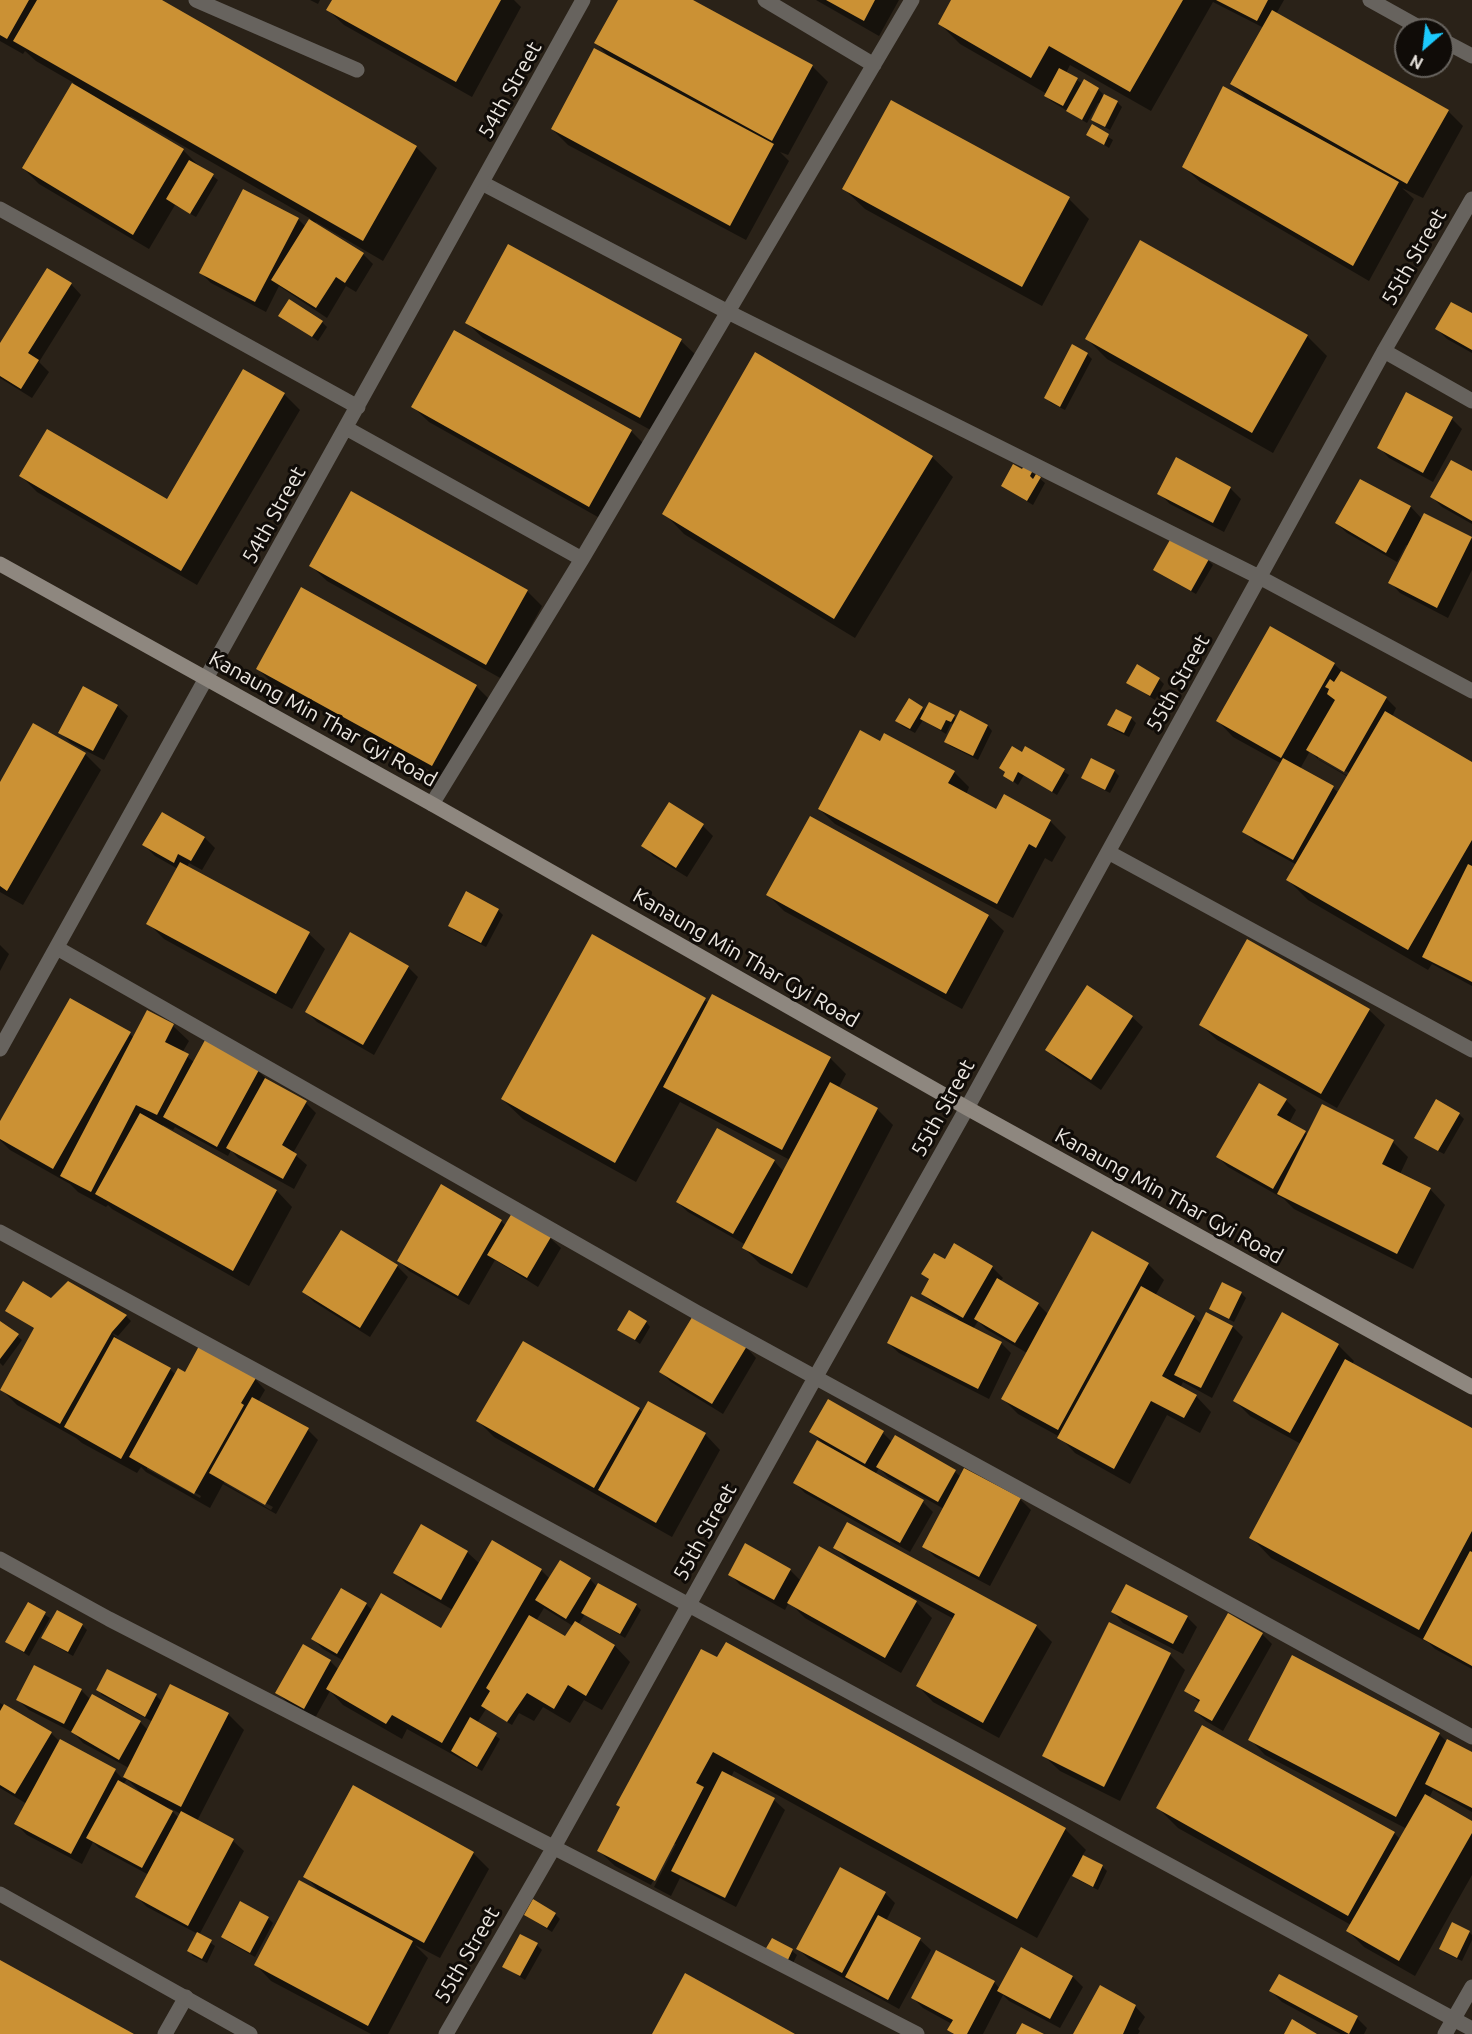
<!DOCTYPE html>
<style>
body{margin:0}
#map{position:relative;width:1472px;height:2034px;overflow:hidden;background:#2a2218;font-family:Ubuntu,sans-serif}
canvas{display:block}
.north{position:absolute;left:1394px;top:18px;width:60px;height:60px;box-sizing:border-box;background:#100c08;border:2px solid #68645f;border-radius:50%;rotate:208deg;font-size:16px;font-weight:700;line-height:24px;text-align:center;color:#ece7e1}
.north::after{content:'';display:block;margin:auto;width:21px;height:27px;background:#1cc9fc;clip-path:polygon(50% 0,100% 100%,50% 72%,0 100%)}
</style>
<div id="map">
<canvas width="1472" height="2034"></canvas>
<div class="north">N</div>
</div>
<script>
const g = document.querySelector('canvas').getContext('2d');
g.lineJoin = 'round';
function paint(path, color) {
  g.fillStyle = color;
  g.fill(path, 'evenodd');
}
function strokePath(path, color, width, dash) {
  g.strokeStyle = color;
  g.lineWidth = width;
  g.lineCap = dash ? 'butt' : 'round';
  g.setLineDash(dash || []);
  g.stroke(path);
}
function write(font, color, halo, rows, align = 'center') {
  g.font = font + ' Ubuntu,sans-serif';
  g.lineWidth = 6;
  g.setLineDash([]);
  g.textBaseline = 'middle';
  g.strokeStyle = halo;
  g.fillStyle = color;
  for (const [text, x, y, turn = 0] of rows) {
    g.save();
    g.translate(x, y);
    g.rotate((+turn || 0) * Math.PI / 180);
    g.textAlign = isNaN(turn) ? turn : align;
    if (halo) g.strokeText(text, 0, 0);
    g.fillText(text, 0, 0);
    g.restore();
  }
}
paint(new Path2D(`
 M0,0H159L416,147L437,168L383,261L316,222L314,224L363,254L373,264L356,292L346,286L327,318L279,286L266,312L211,283L201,273L298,219L306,227L311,219L131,116L129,118L183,150L199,166L218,180L196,217L175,205L149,249L39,184L23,168L74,83L36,61L25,51L23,54L0,41Z
 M310,0H320L318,4Z
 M333,0H514L521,7L472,97L344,25L328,10Z
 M619,0H690L812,66L828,82L788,155L780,152L789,161L746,240L568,145L552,129L609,57L596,43Z
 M816,0H899L879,36Z
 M953,0H1284L1276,14L1448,111L1463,126L1423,198L1402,188L1414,199L1369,281L1200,182L1184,167L1249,101L1232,84L1264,28L1213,2L1151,111L1070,65L1066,73L1083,84L1098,89L1103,94L1102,95L1117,102L1122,107L1110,130L1098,124L1093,119L1101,104L1098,103L1087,123L1051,101L1046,96L1047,94L960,44L940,24Z
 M1092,127L1113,140L1109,148L1088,134Z
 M844,189L1069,199L1089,219L1042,306L865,209Z
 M508,246L681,341L697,356L656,433L483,338L467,323Z
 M71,284L81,295L39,362L49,372L32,398L0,378V346Z
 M1472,315V353L1447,339L1437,329Z
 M280,316L322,322L327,327L318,341Z
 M1307,336L1327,356L1273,453L1107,359L1087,339Z
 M1087,354L1092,359L1065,410L1051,403L1046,398Z
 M244,371L284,394L300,410L197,585L37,492L21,476L167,501Z
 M413,407L631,431L647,447L605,521L429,422Z
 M1452,419L1462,429L1433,482L1389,458L1379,447Z
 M932,457L953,477L855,638L684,534L664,513Z
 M1177,459L1230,488L1241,499L1224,532L1170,504L1159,493Z
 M1022,471L1032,472L1045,483L1033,505L1002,486Z
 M1472,473V524L1442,507L1432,497Z
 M1361,481L1411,507L1422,519L1425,515L1472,539V570L1448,618L1400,593L1390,582L1409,546L1406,545L1397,562L1347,533L1336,523Z
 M1208,560L1213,565L1196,594L1160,574L1155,569Z
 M311,566L527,591L542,606L502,679L327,581Z
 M1270,628L1334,664L1346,675L1386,698L1396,708L1392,717L1472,764V986L1432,964L1428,970L1308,900L1288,880L1297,865L1255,842L1244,831L1282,764L1233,737L1218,721ZM1310,751L1319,760L1348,777L1339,793L1333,788L1300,769ZM1318,755L1351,774L1350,777L1318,759Z
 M258,669L476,686L492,702L448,781L273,684Z
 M1159,679L1164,684L1155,700L1128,683Z
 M909,700L926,712L954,717L957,720L988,726L992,731L978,760L950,746L946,742L954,725L951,723L946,734L923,720L915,733L902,726L897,721Z
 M117,706L128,716L104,760L71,743L60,732Z
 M1131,718L1136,723L1129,737L1114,730L1109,725Z
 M34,725L85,754L101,770L23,905L0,892V785Z
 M881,743L954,772L969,787L966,795L996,811L1050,821L1066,837L1052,862L1045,858L1013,918L835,824L819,809Z
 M1025,748L1069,775L1057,795L1024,775L1018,785L1005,775L1006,774L1001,768L1022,754Z
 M1114,771L1119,776L1110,793L1088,782L1083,777Z
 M162,814L205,838L215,848L202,870L189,863L187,867L309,934L325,949L292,1009L164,939L148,923L178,869L155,856L144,845Z
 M703,826L713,836L687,877L653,856L643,845Z
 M768,895L988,916L1004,931L962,1009L784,911Z
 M498,910L503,915L486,947L455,931L450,926Z
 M592,936L709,1003L830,1058L846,1074L838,1089L877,1109L893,1125L807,1288L760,1264L744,1248L746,1245L688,1212L677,1202L774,1161L784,1172L790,1160L680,1102L636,1182L523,1119L502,1099Z
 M0,945L9,954L0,971Z
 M408,967L418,977L374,1055L317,1022L307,1012Z
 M1369,1010L1385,1025L1337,1108L1217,1040L1201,1025Z
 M1132,1017L1143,1027L1101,1090L1057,1060L1047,1049Z
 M173,1026L189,1041L182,1053L194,1062L258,1071L269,1081L306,1103L316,1113L293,1153L307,1165L294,1189L238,1158L231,1150L228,1156L175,1127L173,1130L163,1125L162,1127L277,1191L292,1207L249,1286L112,1209L108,1205L106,1207L78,1192L70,1184L10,1150L0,1140V1124L130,1034L134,1038Z
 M1286,1100L1296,1110L1289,1123L1308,1135L1393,1142L1408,1157L1400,1174L1430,1189L1445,1205L1413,1269L1294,1209L1284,1199L1228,1167L1218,1157Z
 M1459,1114L1464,1119L1444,1154L1421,1142L1416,1138Z
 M501,1221L506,1226L550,1238L561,1248L538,1287L495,1260L469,1305L409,1271L399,1261Z
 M342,1232L397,1266L408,1277L370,1337L314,1302L304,1292Z
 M954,1245L992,1267L1003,1278L1000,1282L1038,1304L1048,1314L1148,1264L1164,1280L1155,1296L1194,1317L1201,1324L1207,1314L1233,1327L1243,1337L1212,1398L1183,1382L1180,1388L1196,1396L1211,1412L1200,1433L1167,1415L1130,1484L1075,1453L1060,1437L1018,1414L1002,1398L1027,1353L986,1329L978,1321L973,1329L1001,1343L1011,1353L989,1399L899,1353L888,1343L957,1321L958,1318L933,1304L923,1294L930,1281L923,1274L945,1261Z
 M68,1283L126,1316L131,1321L118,1336L112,1333L121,1342L170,1369L176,1375L255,1379L265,1390L258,1402L308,1430L318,1440L276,1514L223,1484L210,1508L146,1472L141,1467L137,1473L82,1443L76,1438L17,1405L1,1389L35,1329L7,1311L52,1300ZM147,1465L201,1496L200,1498L147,1469ZM224,1480L273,1507L271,1510L224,1483Z
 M1241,1293L1246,1298L1234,1322L1216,1313L1211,1308Z
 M0,1322L22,1340L3,1366L0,1363Z
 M646,1322L650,1327L640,1344L619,1329Z
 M1338,1345L1354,1361L1352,1365L1472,1430V1669L1435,1649L1429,1643L1271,1558L1251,1537L1301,1444L1250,1416L1234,1400Z
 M746,1347L756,1358L723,1414L671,1382L661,1372Z
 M639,1409L643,1413L705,1434L720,1450L672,1537L494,1437L478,1421Z
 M811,1432L883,1433L892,1442L895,1437L955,1472L961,1477L965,1470L1020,1499L1031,1510L990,1586L935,1557L924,1546L944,1509L888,1477L879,1468L875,1475L923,1502L933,1512L910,1552L805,1493L795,1483L825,1445Z
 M421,1526L468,1553L480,1564L541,1570L550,1579H590L597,1587L636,1605L641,1610L625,1638L585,1614L578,1625L615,1646L630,1662L602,1710L584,1700L570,1723L543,1707L534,1721L519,1713L512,1725L486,1709L477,1723L500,1739L482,1771L407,1729L402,1739L343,1705L330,1691L315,1718L288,1703L277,1692L330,1661L339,1670L344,1661L323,1649L313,1639L366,1604L373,1611L442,1630L453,1610L406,1583L395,1573ZM544,1608L573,1626L566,1639L536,1621Z
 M746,1546L790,1570L801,1581L854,1566L835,1548L1036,1626L1052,1642L999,1738L933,1702L918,1686L954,1619L909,1595L908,1597L917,1603L932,1618L901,1673L805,1618L789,1602L785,1610L740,1585L730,1574Z
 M28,1604L50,1618L29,1656L7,1642Z
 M1113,1612L1187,1617L1197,1627L1183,1654L1123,1623Z
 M82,1625L87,1630L73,1656L48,1642L43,1638Z
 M1262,1634L1272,1644L1223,1731L1206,1721L1195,1711L1200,1703L1186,1690Z
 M702,1651L1065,1829L1086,1850L1082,1856L1102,1866L1107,1871L1098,1890L1078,1880L1072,1874L1037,1938L734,1771L731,1777L774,1800L785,1810L736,1907L680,1878L671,1896L654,1887L676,1844H672L651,1885L615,1866L599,1851Z
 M1170,1655L1185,1670L1120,1801L1060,1771L1044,1756Z
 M108,1671L156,1696L163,1702L228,1714L244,1730L197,1821L233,1841L244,1851L199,1935L215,1946L207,1963L193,1956L189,1951L198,1934L147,1907L137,1897L149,1875L99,1848L93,1842L82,1864L27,1835L16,1824L27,1804L0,1788V1703L51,1733L60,1742L115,1771L123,1779L129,1768L83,1743L74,1733L29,1710L18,1700L81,1690L91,1700L140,1722L148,1730L153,1722L102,1695L98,1690ZM127,1779L142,1794L123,1785ZM168,1807L181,1814L179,1818Z
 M1439,1734L1447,1742L1472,1754V1812L1433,1790L1429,1798L1472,1822V1875L1415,1976L1364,1947L1348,1931L1351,1925L1178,1828L1158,1808L1394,1833L1401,1840L1407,1829L1265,1755L1250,1739Z
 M473,1853L489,1869L440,1958L415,1945L428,1958L388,2034H371L271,1981L256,1965L321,1893L305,1876Z
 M885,1893L895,1903L886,1921L920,1940L931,1950L899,2009L809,1959L798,1949Z
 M241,1903L268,1918L273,1923L255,1957L228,1942L223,1937Z
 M555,1914L560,1919L552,1932L525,1915Z
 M1469,1932L1472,1935V1940L1462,1961L1445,1953L1441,1949Z
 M773,1940L792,1951L797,1955L792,1965Z
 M537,1945L542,1950L525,1980L503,1966Z
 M1022,1949L1073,1977L1083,1987L1060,2028L1009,2001L1003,1995L983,2034H953L949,2030L952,2024L923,2008L913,1998L994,1982L1000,1989Z
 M1271,1991L1357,2018L1367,2028L1364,2034H1341L1282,2002Z
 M1135,2006L1145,2017L1138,2029L1140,2031L1138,2034H1075Z`), '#0007');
paint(new Path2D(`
 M0,0H29L7,39L0,35Z
 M37,0H162L417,146L363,241L13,41Z
 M332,0H501L456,82L326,10Z
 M618,0H693L813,65L772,141L594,43Z
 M826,0H875L864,21Z
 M951,0H1183L1130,92L1049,46L1031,78L938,24Z
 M1216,0H1268L1257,21Z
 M1272,10L1449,110L1407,184L1230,84Z
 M594,48L774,144L730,226L551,129Z
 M1059,68L1078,78L1063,106L1044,96Z
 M1084,79L1099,88L1082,120L1066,111Z
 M72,83L184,149L133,235L22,168Z
 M1223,86L1399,182L1353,266L1182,167Z
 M1104,94L1118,101L1105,127L1091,120Z
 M891,100L1070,197L1022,287L842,189Z
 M1092,124L1109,134L1104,145L1086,135Z
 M189,160L214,174L190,214L166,199Z
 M243,189L299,218L255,302L199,273Z
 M309,219L364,253L345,283L336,277L316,308L271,280Z
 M1140,240L1308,335L1252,433L1085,339Z
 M508,244L682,339L640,418L465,323Z
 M47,268L72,283L28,353L39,360L21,389L0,376V343Z
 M289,299L323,321L312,337L278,316Z
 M1451,302L1472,313V350L1435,329Z
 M454,330L632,430L589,507L411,407Z
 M1072,344L1088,353L1060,407L1044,398Z
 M755,352L933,456L834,619L662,514Z
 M243,369L285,393L181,571L19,476L47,429L167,499Z
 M1406,392L1453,417L1423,473L1377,448Z
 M1176,457L1231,487L1213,523L1157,494Z
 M1451,460L1472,471V521L1430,497Z
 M1013,464L1022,469L1024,466L1033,470L1030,476L1033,479L1036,474L1041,477L1027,501L1001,486Z
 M1360,479L1411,506L1386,553L1335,523Z
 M351,491L528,590L486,665L309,566Z
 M1424,513L1472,537L1437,608L1388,583Z
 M1171,538L1209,559L1191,591L1153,570Z
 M301,587L477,685L432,766L256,669Z
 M1270,626L1335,663L1281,758L1216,721Z
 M1137,664L1160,678L1150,696L1126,683Z
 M1341,671L1387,697L1344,772L1306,750L1335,700L1327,694L1329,689L1325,687L1330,679L1334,682Z
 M83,686L118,705L93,751L58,733Z
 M909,698L923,707L910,729L895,721Z
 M929,702L955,715L951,722L946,720L941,730L920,719Z
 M1116,709L1132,717L1124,733L1107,725Z
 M960,710L988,725L973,756L944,742Z
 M1385,711L1472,762V840L1408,950L1286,880Z
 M33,723L86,753L7,891L0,886V782Z
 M860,730L880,741L884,733L955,771L948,783L996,809L1004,794L1051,820L1036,848L1029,844L997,904L818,809Z
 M1012,746L1022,752L1025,746L1065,769L1052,792L1018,772L1013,782L1003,776L1005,772L999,768Z
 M1091,758L1115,770L1105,790L1081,778Z
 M1283,758L1334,786L1293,860L1242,832Z
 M669,802L704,824L676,868L641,846Z
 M162,812L205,837L191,861L178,854L174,863L142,845Z
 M810,816L989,915L946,994L766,895Z
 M180,862L310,932L276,994L146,924Z
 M1468,864L1472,866V982L1422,957Z
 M466,891L499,909L481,943L448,926Z
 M350,932L409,966L363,1045L305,1012Z
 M592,934L706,998L615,1163L501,1099Z
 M1247,939L1370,1009L1321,1094L1199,1025Z
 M1087,985L1133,1016L1091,1080L1045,1050Z
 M712,994L831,1057L782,1150L663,1087Z
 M70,998L131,1032L53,1169L0,1139V1121Z
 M147,1010L174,1024L165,1042L189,1054L157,1115L136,1105L91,1192L60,1176Z
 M205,1040L259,1070L217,1147L163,1117Z
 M265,1078L307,1101L282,1145L297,1154L283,1179L226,1148Z
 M830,1082L878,1108L792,1274L742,1248Z
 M1259,1083L1287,1099L1277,1115L1306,1131L1273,1189L1216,1157Z
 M1436,1099L1460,1113L1438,1151L1414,1138Z
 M1322,1104L1394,1140L1382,1164L1431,1188L1397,1254L1277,1194Z
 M140,1113L277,1190L233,1271L95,1194Z
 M717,1128L775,1160L733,1234L676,1202Z
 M441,1184L502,1220L458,1296L397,1261Z
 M512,1213L551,1237L527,1278L487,1255Z
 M341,1230L398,1265L360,1328L302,1292Z
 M1092,1231L1149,1263L1058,1430L1001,1399Z
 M954,1243L993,1266L963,1318L921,1294L929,1279L921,1274L934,1253L945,1259Z
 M997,1278L1039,1303L1015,1343L974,1319Z
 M23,1281L51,1298L68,1281L127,1315L112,1332L60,1424L0,1390L34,1328L5,1311Z
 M1222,1282L1242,1292L1229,1319L1209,1309Z
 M1141,1286L1195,1316L1162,1376L1197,1395L1184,1418L1151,1401L1114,1469L1057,1438Z
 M911,1296L1002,1342L978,1389L887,1343Z
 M629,1310L647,1321L635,1340L617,1330Z
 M1206,1312L1233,1326L1201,1388L1174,1375Z
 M1282,1312L1339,1344L1290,1433L1233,1401Z
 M694,1314L747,1346L712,1404L659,1372Z
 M0,1321L19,1334L0,1359Z
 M114,1337L171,1368L121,1459L64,1427Z
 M523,1341L640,1408L594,1488L476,1421Z
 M199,1346L256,1378L241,1403L244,1405L194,1494L129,1457L178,1368L185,1372Z
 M1345,1359L1472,1428V1531L1419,1630L1249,1538Z
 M252,1397L309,1428L265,1505L209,1473Z
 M828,1399L884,1431L865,1464L809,1432Z
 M648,1401L706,1433L656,1523L598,1490Z
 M895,1435L956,1470L938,1502L876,1467Z
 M817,1440L924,1500L900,1543L793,1483Z
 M964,1468L1021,1498L979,1577L922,1547Z
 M847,1522L1037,1625L983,1723L916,1686L955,1614L833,1548Z
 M421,1524L468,1551L441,1600L393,1573Z
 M492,1540L542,1569L442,1743L392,1715L386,1724L326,1689L381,1593L441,1628Z
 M745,1543L791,1569L774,1600L728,1575Z
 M819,1546L917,1601L885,1658L787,1603Z
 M1470,1551L1472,1552V1666L1423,1639Z
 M560,1560L591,1578L566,1619L535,1600Z
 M598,1583L637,1604L620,1634L581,1613Z
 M1126,1584L1188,1616L1173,1644L1111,1612Z
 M341,1588L367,1603L337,1654L311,1639Z
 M28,1602L46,1612L24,1652L5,1642Z
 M57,1610L83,1624L68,1652L41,1638Z
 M1228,1613L1263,1633L1212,1721L1194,1711L1200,1700L1184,1691Z
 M529,1615L565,1636L575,1621L615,1645L586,1696L568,1685L554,1709L527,1693L507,1722L481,1706L490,1691L486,1688Z
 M1109,1622L1171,1653L1104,1787L1042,1756Z
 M726,1642L1066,1828L1017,1919L713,1752L696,1783L704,1787L655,1881L597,1851L620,1807L616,1805L701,1649L717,1657Z
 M303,1644L331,1660L304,1709L275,1693Z
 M1292,1655L1440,1733L1396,1817L1248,1740Z
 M34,1665L82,1689L64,1724L16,1700Z
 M107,1669L157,1694L145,1717L96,1690Z
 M170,1684L229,1713L181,1807L123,1777Z
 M92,1694L141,1721L119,1760L71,1732Z
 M4,1704L52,1732L15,1794L0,1785V1711Z
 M470,1717L497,1733L477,1767L451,1751Z
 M1202,1725L1395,1832L1348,1916L1156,1808Z
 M60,1739L116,1769L71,1854L14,1824Z
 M1447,1739L1472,1752V1808L1425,1784Z
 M722,1771L775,1798L725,1898L671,1871Z
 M118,1780L173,1811L142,1868L86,1838Z
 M353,1785L474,1852L424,1943L303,1877Z
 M1425,1794L1472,1821V1833L1399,1961L1346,1931Z
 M181,1811L234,1839L188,1926L135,1897Z
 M1083,1855L1103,1865L1093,1887L1072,1876Z
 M840,1867L886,1892L842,1973L796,1949Z
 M299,1880L413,1941L368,2026L254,1965Z
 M533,1899L556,1913L547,1928L524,1915Z
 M240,1901L269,1917L250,1953L221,1937Z
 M878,1915L921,1938L888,2000L845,1977Z
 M1452,1922L1470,1931L1457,1958L1439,1949Z
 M197,1932L212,1940L202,1959L187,1951Z
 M520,1934L538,1943L520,1976L502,1967Z
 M772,1938L793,1949L787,1962L765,1950Z
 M1021,1947L1073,1976L1050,2019L997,1991Z
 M936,1950L995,1981L967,2034H954L947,2030L953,2020L911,1998Z
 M0,1960L134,2034H0Z
 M685,1973L795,2034H652Z
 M1279,1974L1358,2016L1349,2034L1269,1991Z
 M1100,1985L1136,2005L1123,2034H1073Z
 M1292,2019L1317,2034H1284Z
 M1022,2023L1044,2034H1016Z`), '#cb9134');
strokePath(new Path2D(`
 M196,0L357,70
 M482,183L728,312
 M165,2034L186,1997`), '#67635e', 15);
strokePath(new Path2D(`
 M765,0L874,65
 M1370,0L1424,30
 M1442,40L1472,56
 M0,209L358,407
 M728,312L1261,578L1472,691
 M1384,351L1472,401
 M346,428L582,559
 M432,804L582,559L912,0
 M1108,852L1472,1050
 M57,948L696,1312L1472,1737
 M0,1049L583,0
 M0,1232L1472,2029
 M0,1559L109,1619L917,2034
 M0,1894L250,2034
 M446,2034L554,1847L815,1378L967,1108L1384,351L1472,199
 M1445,2034L1472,1987`), '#67635e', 15);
strokePath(new Path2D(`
 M0,564L432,804L967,1108L1472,1387`), '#8e877f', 15);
write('21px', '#ece7e1', '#100c08', [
 ["54th Street",510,90,-61],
 ["55th Street",1414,257,-60],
 ["54th Street",274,515,-61],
 ["55th Street",1178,683,-61],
 ["Kanaung Min Thar Gyi Road",323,719,29],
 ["Kanaung Min Thar Gyi Road",746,958,30],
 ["55th Street",943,1108,-61],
 ["Kanaung Min Thar Gyi Road",1169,1196,29],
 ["55th Street",705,1532,-61],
 ["55th Street",467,1955,-60]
]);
</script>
